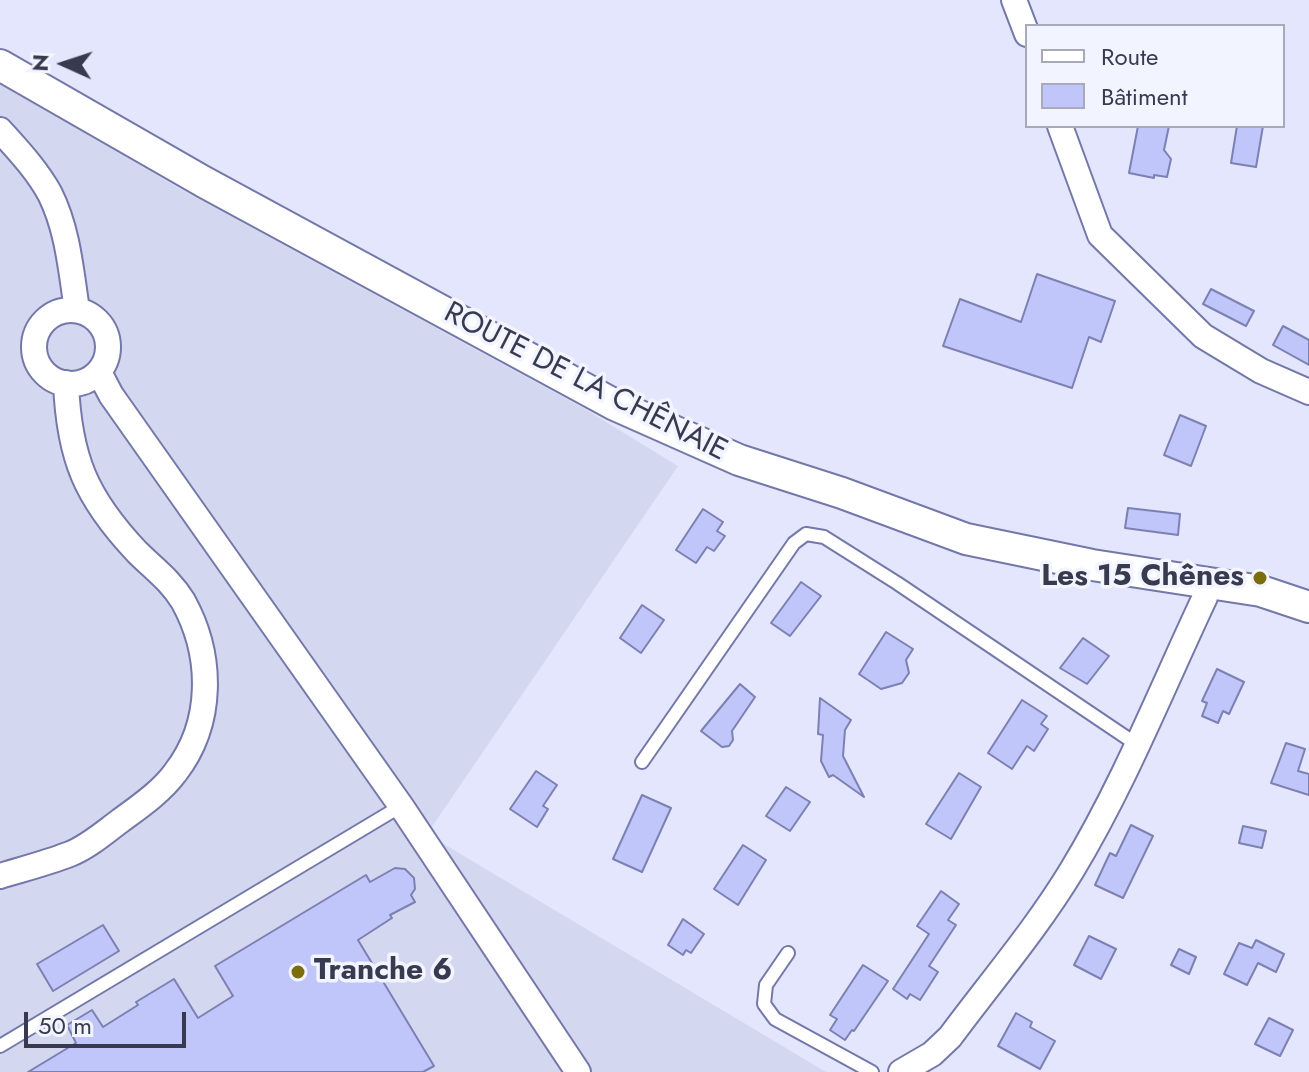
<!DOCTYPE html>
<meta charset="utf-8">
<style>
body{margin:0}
#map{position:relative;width:1309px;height:1072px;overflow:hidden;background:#e3e6fc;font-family:Jost,sans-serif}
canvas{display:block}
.legend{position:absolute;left:1025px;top:24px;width:260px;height:104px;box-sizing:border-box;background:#f2f4ff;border:2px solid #a8aab9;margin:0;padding:10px 14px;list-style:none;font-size:24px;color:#383a50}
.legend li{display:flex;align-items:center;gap:16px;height:40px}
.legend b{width:40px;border:2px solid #a8aab9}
.north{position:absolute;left:24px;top:24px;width:80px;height:80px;-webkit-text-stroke:6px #f2f4ff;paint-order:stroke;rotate:273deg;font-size:22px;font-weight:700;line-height:32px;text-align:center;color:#383a50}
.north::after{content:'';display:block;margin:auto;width:28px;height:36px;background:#383a50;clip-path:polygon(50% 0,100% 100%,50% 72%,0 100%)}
.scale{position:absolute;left:24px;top:1012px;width:162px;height:36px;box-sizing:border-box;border:4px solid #383a50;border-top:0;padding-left:10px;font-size:24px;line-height:28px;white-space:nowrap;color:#383a50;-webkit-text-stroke:6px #f2f4ff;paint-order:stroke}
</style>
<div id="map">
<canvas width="1309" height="1072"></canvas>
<ul class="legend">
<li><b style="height:10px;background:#fff"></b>Route</li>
<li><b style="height:22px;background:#c0c5fa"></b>Bâtiment</li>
</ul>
<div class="north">N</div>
<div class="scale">50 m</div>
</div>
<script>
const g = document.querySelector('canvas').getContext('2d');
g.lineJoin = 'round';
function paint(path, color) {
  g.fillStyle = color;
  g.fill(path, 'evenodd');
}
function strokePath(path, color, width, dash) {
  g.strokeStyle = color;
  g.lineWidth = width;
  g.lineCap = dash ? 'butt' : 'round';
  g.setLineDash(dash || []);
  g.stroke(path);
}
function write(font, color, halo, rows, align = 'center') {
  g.font = font + ' Jost,sans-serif';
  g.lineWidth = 7;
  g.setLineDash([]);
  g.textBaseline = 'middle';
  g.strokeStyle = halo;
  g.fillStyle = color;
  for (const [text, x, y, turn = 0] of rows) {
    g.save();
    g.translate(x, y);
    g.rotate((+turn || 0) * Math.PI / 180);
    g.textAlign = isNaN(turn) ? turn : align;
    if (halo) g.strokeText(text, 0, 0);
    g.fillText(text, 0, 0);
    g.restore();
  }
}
paint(new Path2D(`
 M0,83L175,186L583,408L678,466L427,834L826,1072H0Z`), '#d4d7f0');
const building = new Path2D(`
 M1138,126H1169L1164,150L1171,159L1167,177L1154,175V178L1129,173Z
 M1237,126H1263L1256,167L1231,163Z
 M1037,274L1115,301L1101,342L1089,337L1072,388L943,346L960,299L1021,322Z
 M1211,289L1254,311L1246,326L1203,304Z
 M1283,326L1309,340V365L1273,345Z
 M1180,415L1206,426L1191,466L1164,455Z
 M1128,508L1180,514L1178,535L1125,528Z
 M703,509L723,522L717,531L725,536L714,551L707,547L696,563L676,550Z
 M801,582L821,596L790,636L771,623Z
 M642,605L664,620L641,653L620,638Z
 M886,632L913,649L906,660L909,673L902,683L881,689L859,674Z
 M1083,638L1109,656L1087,684L1060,668Z
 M1217,669L1244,682L1229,714L1223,711L1218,723L1202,716L1207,703L1202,701Z
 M740,684L755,697L732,731L733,740L729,746L722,747L701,731Z
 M820,698L851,720L845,730L843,756L864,797L833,775L829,777L821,761L823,735L818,734Z
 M1022,700L1047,716L1041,724L1048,729L1034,751L1027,746L1012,769L988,753Z
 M1286,743L1305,749L1298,771L1309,774V795L1271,783Z
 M536,771L557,785L543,806L548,809L537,827L510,809Z
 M959,773L981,787L951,839L926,824Z
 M786,787L810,802L790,831L766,816Z
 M642,795L671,808L642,872L613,859Z
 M1131,825L1153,836L1123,898L1095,885L1110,853L1116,856Z
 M1243,826L1266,831L1262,848L1239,843Z
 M743,845L766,860L738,905L714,889Z
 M395,868L405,869L414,878L415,889L411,895L415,902L390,915L392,918L358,940L434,1066L423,1072H28L76,1043L67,1025L92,1010L103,1027L138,1005L136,1002L174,979L198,1018L233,996L215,966L366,875L370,882Z
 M941,891L959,904L948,920L956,925L929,966L938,972L920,1000L910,994L907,999L893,989L929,934L917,926Z
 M683,919L704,934L691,953L686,950L683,955L668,945Z
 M103,925L119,951L53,991L37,964Z
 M1089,936L1116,949L1101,979L1074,965Z
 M1256,940L1284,954L1276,972L1258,963L1247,985L1224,974L1239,943L1252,948Z
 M1179,949L1196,957L1189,974L1171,965Z
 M863,965L888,981L854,1031L852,1030L845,1040L830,1030L837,1019L830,1015Z
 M1016,1013L1032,1022L1030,1027L1055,1041L1040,1069L998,1046Z
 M1269,1018L1293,1030L1280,1056L1255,1044Z`);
paint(building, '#c0c5fa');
strokePath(building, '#7c80b2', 2);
const service = new Path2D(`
 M642,762L794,543L806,534L824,537L897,583L1136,744
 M788,953L766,985L764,1004L775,1019L872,1072
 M0,1046L401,806`);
const minor = new Path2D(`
 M1014,0L1027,34
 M1060,126L1100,235L1203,336L1261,371L1309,392
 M0,130C18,150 37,170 50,194C68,230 71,271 77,310
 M34 347a37 37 0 1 1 74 0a37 37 0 1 1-74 0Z
 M99,372L111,395L401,806L578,1072
 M0,876C23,869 47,863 70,854C88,847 105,832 120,821C139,807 161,792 175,773C214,723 213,655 183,601C171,581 153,568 137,552C86,498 69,458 66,383
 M901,1072L932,1054L950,1037C990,983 1037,928 1072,870C1124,784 1162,688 1205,597L1207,583`);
const tertiary = new Path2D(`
 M0,65L204,182L615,405L739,460L842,493L966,539L1092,565L1261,591L1309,607`);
strokePath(service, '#7478a9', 16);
strokePath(minor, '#7478a9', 28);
strokePath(tertiary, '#7478a9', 34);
strokePath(service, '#fff', 12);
strokePath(minor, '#fff', 24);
strokePath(tertiary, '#fff', 30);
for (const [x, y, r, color] of [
 [1260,578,8,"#7c6e0c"],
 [298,972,8,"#7c6e0c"]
]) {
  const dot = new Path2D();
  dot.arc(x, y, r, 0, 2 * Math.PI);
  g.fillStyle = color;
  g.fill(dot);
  strokePath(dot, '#f2f4ff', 3);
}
write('30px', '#383a50', '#f2f4ff', [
 ["ROUTE DE LA CHÊNAIE",585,383,27]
]);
write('bold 30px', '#383a50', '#f2f4ff', [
 ["Les 15 Chênes",1244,578],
 ["Tranche 6",314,972,"left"]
], 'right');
</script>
